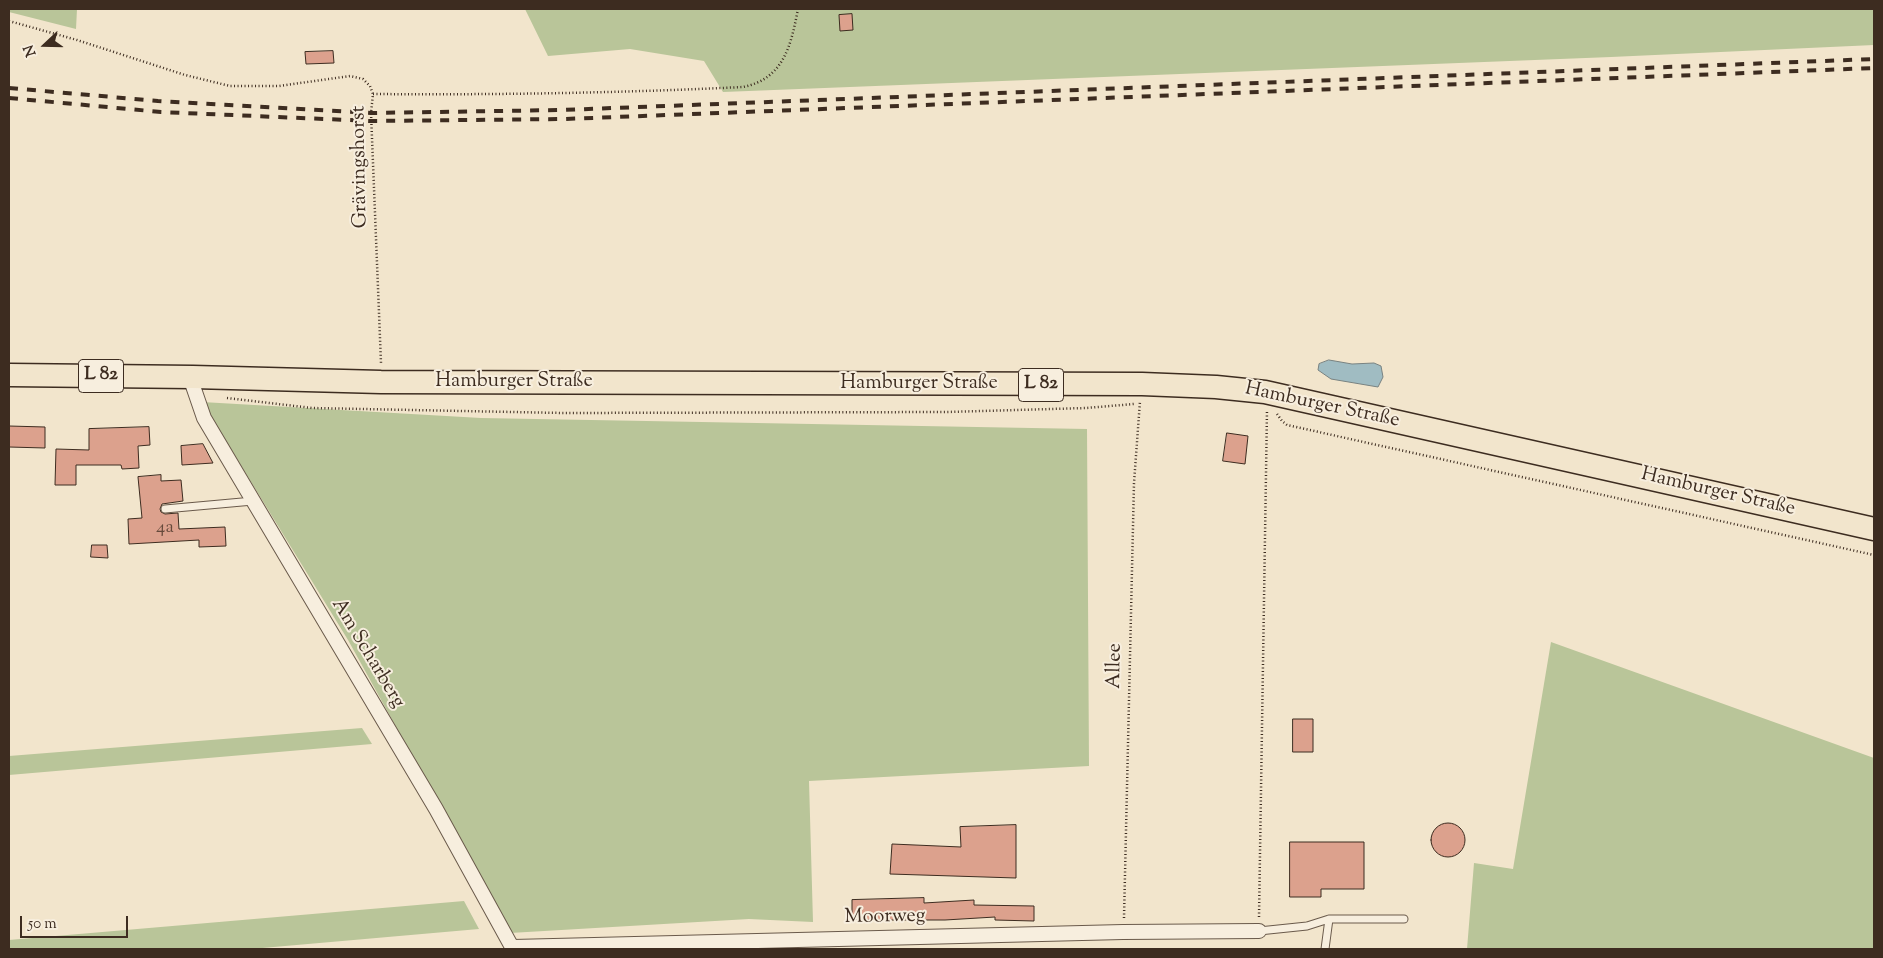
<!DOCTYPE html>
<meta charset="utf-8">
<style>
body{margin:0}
#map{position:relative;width:1883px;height:958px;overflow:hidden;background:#f2e5cc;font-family:"Sorts Mill Goudy",serif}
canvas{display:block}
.frame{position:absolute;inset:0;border:10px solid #3d2c20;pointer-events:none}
.north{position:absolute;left:20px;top:20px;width:50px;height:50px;-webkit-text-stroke:4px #f7eede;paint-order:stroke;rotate:249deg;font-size:14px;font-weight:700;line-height:20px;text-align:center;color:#3d2c20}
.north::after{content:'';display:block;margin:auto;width:18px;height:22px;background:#3d2c20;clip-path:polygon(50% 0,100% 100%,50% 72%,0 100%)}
.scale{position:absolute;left:20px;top:916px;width:108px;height:22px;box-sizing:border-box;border:2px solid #3d2c20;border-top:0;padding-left:6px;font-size:15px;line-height:18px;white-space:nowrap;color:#3d2c20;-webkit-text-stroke:4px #f7eede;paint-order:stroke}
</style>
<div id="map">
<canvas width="1883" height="958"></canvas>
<div class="frame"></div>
<div class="north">N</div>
<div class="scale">50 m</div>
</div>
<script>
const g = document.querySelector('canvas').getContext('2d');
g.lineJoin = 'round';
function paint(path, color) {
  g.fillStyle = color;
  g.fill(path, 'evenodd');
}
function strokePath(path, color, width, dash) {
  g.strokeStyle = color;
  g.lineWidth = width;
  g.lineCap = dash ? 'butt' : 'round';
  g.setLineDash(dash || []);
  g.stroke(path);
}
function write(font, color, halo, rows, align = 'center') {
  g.font = font + ' "Sorts Mill Goudy",serif';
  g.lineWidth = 4;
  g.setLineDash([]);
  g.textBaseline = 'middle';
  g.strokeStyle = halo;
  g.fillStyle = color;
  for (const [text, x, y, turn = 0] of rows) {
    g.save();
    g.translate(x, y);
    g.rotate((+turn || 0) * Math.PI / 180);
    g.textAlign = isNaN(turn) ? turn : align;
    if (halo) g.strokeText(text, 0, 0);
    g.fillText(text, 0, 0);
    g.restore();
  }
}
paint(new Path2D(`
 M9,9H77L76,29L9,12Z
 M525,9H1874V45L1611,57L723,92L704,61L630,49L548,56Z
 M202,402L481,418L1087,429L1089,766L809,781L813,922L749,919L510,933L348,640Z
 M1551,642L1874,758V949H1467L1474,863L1513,869Z
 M362,728L372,744L9,775V756Z
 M464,901L479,929L251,949H9V940Z`), '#b9c599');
const water = new Path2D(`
 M1329,360L1352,364L1374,363L1381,366L1383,377L1378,387L1331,379L1318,370L1319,364Z`);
paint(water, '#a0bcc2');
strokePath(water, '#788281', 1);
const building = new Path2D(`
 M852,14L853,30L840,31L839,15Z
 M333,51L334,63L306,64L305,52Z
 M9,426L45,427V448L9,447Z
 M149,427L150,445L138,446L139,468L122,469L121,465H76V485H55L56,449L89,450V429Z
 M1227,433L1248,436L1245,464L1223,461Z
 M203,444L213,463L182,465L181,446Z
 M161,475V481L181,480L183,501L162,504L160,509L161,512L165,514L178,513L179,529L225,527L226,546L199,547V540L129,544L128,519L142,518L138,477Z
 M92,545H107L108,558L91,557Z
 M1293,719H1313V752H1293Z
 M1431 840a17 17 0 1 1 34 0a17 17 0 1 1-34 0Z
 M1016,825V878L890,874L892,844L961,847L960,827Z
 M1290,842H1364V889H1321V897H1290Z
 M924,898V903L974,900V905L1034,906V921L995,920V917L945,920H852V900Z`);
paint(building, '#dca18d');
strokePath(building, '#3d2c20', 1);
const service = new Path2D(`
 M165,509L253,501
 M1259,931L1307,926L1329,919H1404
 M1325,949L1329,919`);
const minor = new Path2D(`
 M193,377V386L204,418L436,809L513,949
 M513,947L1123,932L1259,931`);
const primary = new Path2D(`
 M9,375L193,377L381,382L1142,384L1216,387L1265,392L1874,529`);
strokePath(service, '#6a5a4b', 9);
strokePath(minor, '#6a5a4b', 16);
strokePath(primary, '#3d2c20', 25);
strokePath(new Path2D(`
 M9,21L77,40L185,75L230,86H279L350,76L363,79L370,86L373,94L371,113L381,363
 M373,94C496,95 619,93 743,87C784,79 791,45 798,9
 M227,398L312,408L563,413L947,412L1086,408L1134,404
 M1277,414L1282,421L1287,425L1874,555
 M1259,917L1267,410
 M1124,918L1134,483L1140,401`), '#3d2c20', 2.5, [1, 2.5]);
strokePath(service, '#f7eede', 7);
strokePath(minor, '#f7eede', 14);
strokePath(primary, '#f2e5cc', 22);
strokePath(new Path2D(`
 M9,88L158,101L371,113L562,110L1874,59
 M9,98L161,112L371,121L565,119L1874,68`), '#3d2c20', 4, [9, 9]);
write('18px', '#65493b', null, [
 ["4a",165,529]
]);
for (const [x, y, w] of [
 [101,376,45],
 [1041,385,45]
]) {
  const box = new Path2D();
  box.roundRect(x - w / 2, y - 16.5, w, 33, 4);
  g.fillStyle = '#f7eede';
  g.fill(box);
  strokePath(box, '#3d2c20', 1);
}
write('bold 19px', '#3d2c20', null, [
 ["L 82",101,376],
 ["L 82",1041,385]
]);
write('20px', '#3d2c20', '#f7eede', [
 ["Grävingshorst",361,167,-91],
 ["Hamburger Straße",514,383],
 ["Hamburger Straße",919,385],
 ["Hamburger Straße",1322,406,12],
 ["Hamburger Straße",1718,493,13],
 ["Am Scharberg",367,654,59],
 ["Allee",1116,666,-89],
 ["Moorweg",885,918,-1]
]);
</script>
